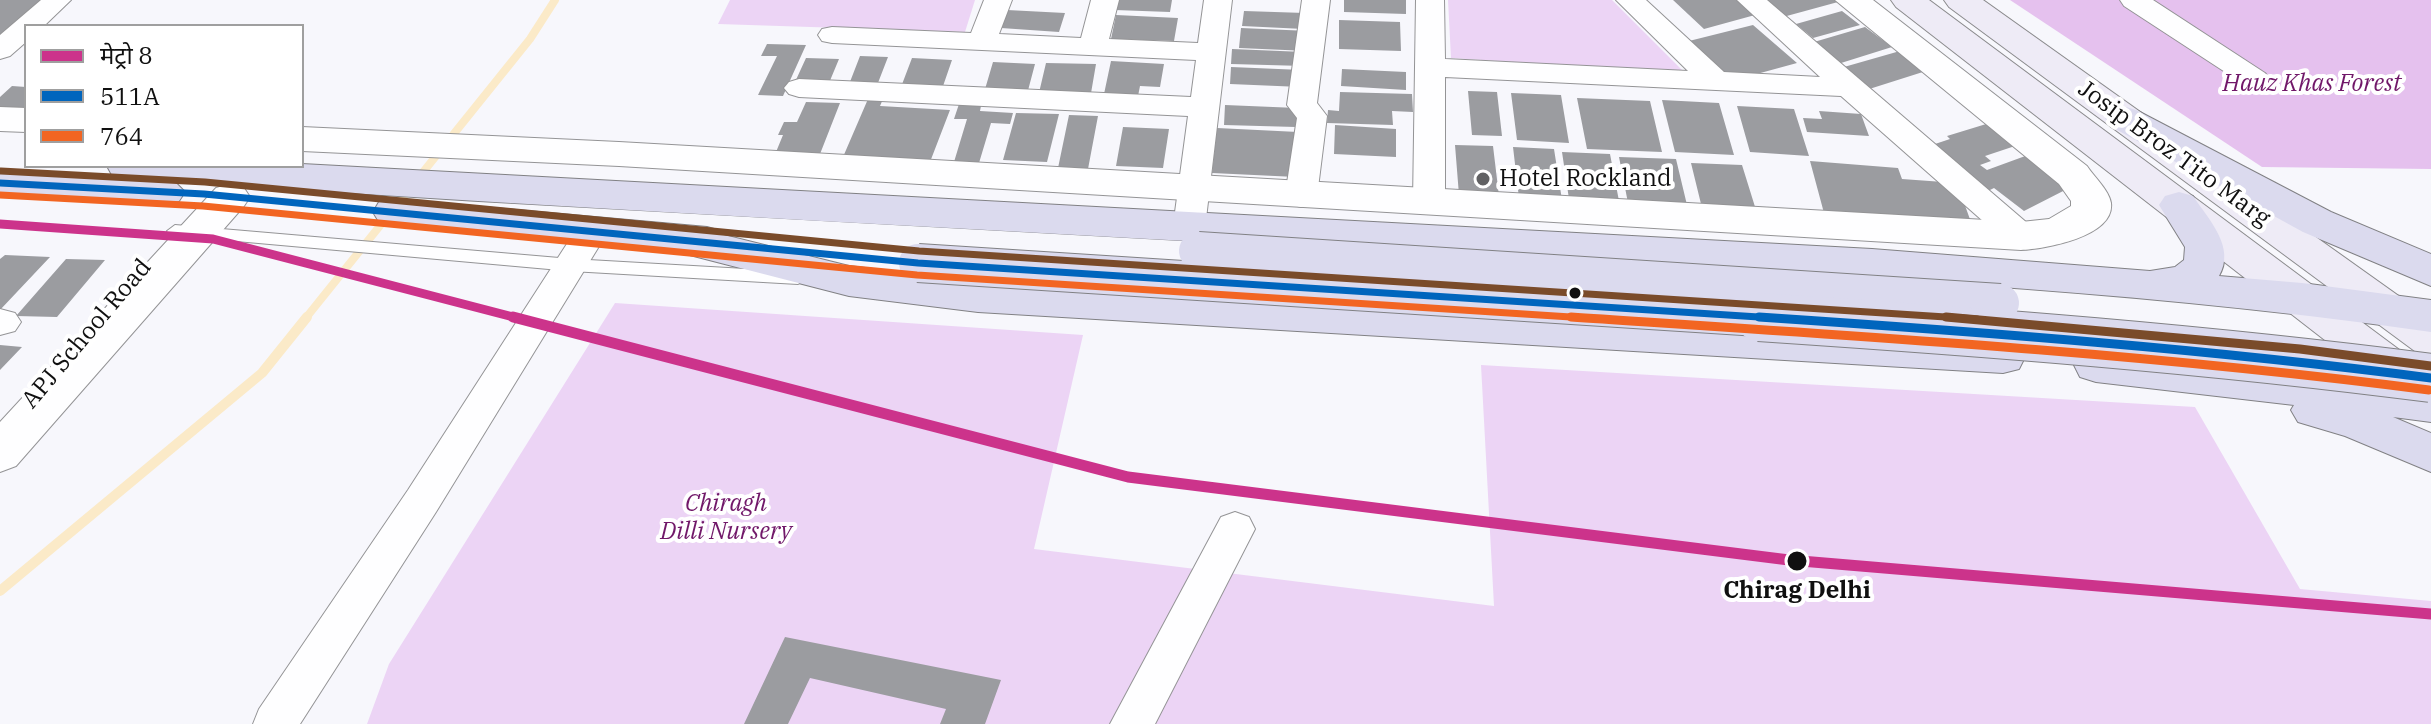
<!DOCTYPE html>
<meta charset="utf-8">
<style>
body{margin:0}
#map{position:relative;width:2431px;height:724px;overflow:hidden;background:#f7f7fc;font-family:"IBM Plex Serif","Noto Sans Devanagari",serif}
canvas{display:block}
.legend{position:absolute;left:24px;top:24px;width:280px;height:144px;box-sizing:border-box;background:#fff;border:2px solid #9f9f9f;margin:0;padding:10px 14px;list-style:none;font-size:24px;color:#101010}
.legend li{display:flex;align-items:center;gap:16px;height:40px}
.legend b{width:40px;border:2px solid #9f9f9f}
</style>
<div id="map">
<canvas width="2431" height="724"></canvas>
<ul class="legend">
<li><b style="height:10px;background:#cc338b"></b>मेट्रो 8</li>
<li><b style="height:10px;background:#0065bd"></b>511A</li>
<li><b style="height:10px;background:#f26522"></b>764</li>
</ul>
</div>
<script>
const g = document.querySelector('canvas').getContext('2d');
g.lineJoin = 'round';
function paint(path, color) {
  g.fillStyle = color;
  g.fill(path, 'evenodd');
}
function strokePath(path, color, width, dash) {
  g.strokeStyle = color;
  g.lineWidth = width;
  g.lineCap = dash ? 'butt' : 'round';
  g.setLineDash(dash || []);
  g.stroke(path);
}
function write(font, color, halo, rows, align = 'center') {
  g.font = font + ' "IBM Plex Serif",serif';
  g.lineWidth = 8;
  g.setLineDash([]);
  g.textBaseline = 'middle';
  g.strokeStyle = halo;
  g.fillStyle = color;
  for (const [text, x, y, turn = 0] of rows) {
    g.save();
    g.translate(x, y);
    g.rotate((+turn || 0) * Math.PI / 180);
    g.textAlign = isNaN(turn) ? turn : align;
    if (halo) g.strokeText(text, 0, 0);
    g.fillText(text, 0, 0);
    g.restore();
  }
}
paint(new Path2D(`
 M730,0H975L965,32L718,24Z
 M1448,0H1612L1685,73L1451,58Z
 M615,303L1083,335L1034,549L1494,606L1481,365L2195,407L2300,589L2431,601V724H367L389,664Z`), '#ecd4f5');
paint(new Path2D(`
 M2010,0H2431V169L2262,167Z`), '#e5c1ee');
strokePath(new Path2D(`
 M305,319L530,39L555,0`), '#fbeac8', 8);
strokePath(new Path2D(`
 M0,591L262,373L307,317`), '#fbeac8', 10);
paint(new Path2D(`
 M0,0H45L7,34H0Z
 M1117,0H1172L1170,12L1115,10Z
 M1344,0H1406V14L1344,12Z
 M1673,0H1738L1755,15L1704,29Z
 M1763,0H1835L1838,2L1783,17Z
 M1007,10L1065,13L1059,32L1001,28Z
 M1244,11L1305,13L1304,29L1242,26Z
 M1842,11L1860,25L1813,38L1796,24Z
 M1116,15L1178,18L1174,41L1111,39Z
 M1339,20L1400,22L1401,51L1339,49Z
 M1753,25L1797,63L1731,81L1689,41Z
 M1865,27L1892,47L1841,63L1814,42Z
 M1241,28L1309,31L1308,51L1239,48Z
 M767,44L806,45L783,96L758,95L777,56H761Z
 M1232,49L1304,52V66L1231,64Z
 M1900,51L1926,71L1863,91L1837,69Z
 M860,56L888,57L876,88L848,87Z
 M806,58L839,59L829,83L795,82Z
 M912,58L952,60L942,89L901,87Z
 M1111,61L1164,64L1160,87L1140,86L1138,96L1104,94Z
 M993,62L1035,64L1026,98L983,96Z
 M1046,63L1096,64L1090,99L1038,97Z
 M1231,67L1302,70L1301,87L1230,84Z
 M1342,69L1406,72V90L1341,86Z
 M12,86L26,87V113L0,112V97Z
 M1468,91L1497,92L1502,136L1472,135Z
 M1340,92L1412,94L1413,112L1392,111L1393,125L1327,123L1328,110L1339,111Z
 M1511,93L1561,95L1569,143L1517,140Z
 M1577,98L1650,101L1662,152L1587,149Z
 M868,99H883L880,106L950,110L930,162L843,157Z
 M1662,100L1719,103L1734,155L1675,152Z
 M806,102L840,103L820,154L776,152L783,135H778L784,122H797Z
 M959,104L981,106L980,111L1013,113L1010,124L991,123L979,163L954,162L967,119H954Z
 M1225,105L1297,108L1296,127L1224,125Z
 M1737,106L1794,109L1809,156L1750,152Z
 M1819,111L1861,114L1869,136L1807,132L1803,118L1822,119Z
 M1016,113L1059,114L1047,162L1003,160Z
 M1069,115L1098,116L1088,169L1058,168Z
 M1996,121L2024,143L1985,156L1991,161L1980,165L1987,170L2028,155L2071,187L2024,211L1994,188L1986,192L1962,173L1967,171L1935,144L1950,139L1947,136Z
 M1335,125L1396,129V157L1334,154Z
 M1123,127L1169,129L1163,168L1116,166Z
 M1217,128L1298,132L1296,177L1212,173Z
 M1455,145L1493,146L1499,196L1459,195Z
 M1513,147L1554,149L1562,200L1519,198Z
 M1562,152L1610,154L1619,201L1569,199Z
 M1619,157L1676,159L1687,205L1628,203Z
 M1810,161L1898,168L1902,179L1957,183L1972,225L1824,213Z
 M1691,163L1742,165L1756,210L1702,208Z
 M5,255L50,257L0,310V259Z
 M66,259L105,260L57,317L16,316Z
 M0,345L22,347L0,370Z
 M785,637L1001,680L985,724H940L946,709L810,678L788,724H744Z`), '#9b9ca0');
const service = new Path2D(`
 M175,225L571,259L798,272L807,278L798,284L571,271L169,235L167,231Z`);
const minor = new Path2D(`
 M41,0H71L44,26H26V42L10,56L0,59V35Z
 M984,0H1012L999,34L1081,38L1091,0H1119L1109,39L1198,43L1204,0H1232L1205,227L1201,235L1189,238L1177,235L1173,227L1188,116L799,97L789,94L784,88L789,82L799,79L1191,97L1196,60L832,43L822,41L818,35L822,29L832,27L971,33Z
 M1302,0H1330L1317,103L1327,116L1317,196L1312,204L1301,207L1290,204L1285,196L1297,118L1287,105Z
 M1416,0H1444L1445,59L1688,71L1616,0H1646L1724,72L1820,77L1737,0H1767L2033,228L2038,236L2033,244L2021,247L2009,244L1841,96L1445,77V202L1440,210L1429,213L1418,210L1413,202Z
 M2120,0H2153L2265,73L2270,79L2265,85L2255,88L2245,85L2124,6Z
 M593,219L605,222L609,230L436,512L300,724H253L259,709L408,490L581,222Z
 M0,309L15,313L21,322L15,331L0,335Z
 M1235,512L1249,517L1255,529L1155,724H1110L1221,517Z`);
const tertiary = new Path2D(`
 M1835,0H1873L2087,166C2094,177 2109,190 2111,203C2115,237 2044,249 2021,250L619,166L302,151V127L619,142L2021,222L2049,219L2071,206V201L2059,184Z
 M0,107L26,108V132L0,131Z
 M230,184L244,188L250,197L244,206L16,466L0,472V422L216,188Z`);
const secondary = new Path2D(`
 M1891,0H1929L2425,369L2431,380L2425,393L2409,398L2393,393L1896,7Z
 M1944,0H1983L2431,319V357L2416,352L1949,7Z`);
const primary = new Path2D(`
 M2123,106L2136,110L2331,212L2431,254V286L2303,232L2110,126L2105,118L2110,110Z
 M302,164L1872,249L2150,271L2175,267L2184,260L2185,247L2159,205L2165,196L2179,192L2193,196C2209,220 2236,247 2219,276L2302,283L2431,300V332C2113,286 1789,274 1469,256C1037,233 606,210 175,182L185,192L179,201L165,205L0,196V170L118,176L112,175L107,166Z
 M393,199L707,227L721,231L724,235L849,266L978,282L2003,341L2019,345L2025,357L2019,369L2003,373L978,312L849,296L682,253L393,225L379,222L373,212L379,202Z
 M2096,348L2431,386V422L2393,417L2431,433V472L2345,436L2298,422L2291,410L2294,405L2096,382L2080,377L2074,365L2080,353Z`);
strokePath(service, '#949496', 2);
strokePath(minor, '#949496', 2);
strokePath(tertiary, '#949496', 2);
strokePath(secondary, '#8b8b8d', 2);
strokePath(primary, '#818184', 2);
paint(service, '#fefeff');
paint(minor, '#fefeff');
paint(tertiary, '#fefeff');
paint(secondary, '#eeebf6');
paint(primary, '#dbdaee');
const primaryBridgeFar1 = new Path2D(`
 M1198,251L2000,303
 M918,263L1790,319`);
const primaryBridge = new Path2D(`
 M1759,317C1984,332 2207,349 2431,378`);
strokePath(primaryBridgeFar1, '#818184', 40, []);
strokePath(primaryBridge, '#818184', 50, []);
strokePath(primaryBridgeFar1, '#dbdaee', 38);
strokePath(primaryBridge, '#dbdaee', 48);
strokePath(new Path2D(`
 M0,183L204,194L918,263L1790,319`), '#0065bd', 7);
strokePath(new Path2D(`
 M1759,317C1984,332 2207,349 2431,378`), '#0065bd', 9);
strokePath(new Path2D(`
 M0,195L203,206L917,275L1602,319`), '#f26522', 7);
strokePath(new Path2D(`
 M1571,317C1858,336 2144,353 2429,390`), '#f26522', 9);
strokePath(new Path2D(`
 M1,171L205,182L919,251L1977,319`), '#7a4b2a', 7);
strokePath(new Path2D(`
 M1946,317L2300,349L2431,366`), '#7a4b2a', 9);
strokePath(new Path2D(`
 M0,224L213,239L521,319`), '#cc338b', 9);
strokePath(new Path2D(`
 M513,317L1128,477L1789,560L2431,614`), '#cc338b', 11);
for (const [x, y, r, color] of [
 [1483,179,8,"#616163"],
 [1575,293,7,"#101010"],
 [1797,561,11,"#101010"]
]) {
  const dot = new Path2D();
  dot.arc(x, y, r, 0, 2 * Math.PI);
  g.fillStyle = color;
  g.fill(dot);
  strokePath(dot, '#fff', 3);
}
write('italic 24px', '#711869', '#fff', [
 ["Hauz Khas Forest",2312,84],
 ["Chiragh",726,504],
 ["Dilli Nursery",726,532]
]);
write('24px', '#101010', '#fff', [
 ["Josip Broz Tito Marg",2174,154,36],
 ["APJ School Road",87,334,-50]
]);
write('24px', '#101010', '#fff', [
 ["Hotel Rockland",1499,179]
], 'left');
write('bold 24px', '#101010', '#fff', [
 ["Chirag Delhi",1797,591]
]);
</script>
